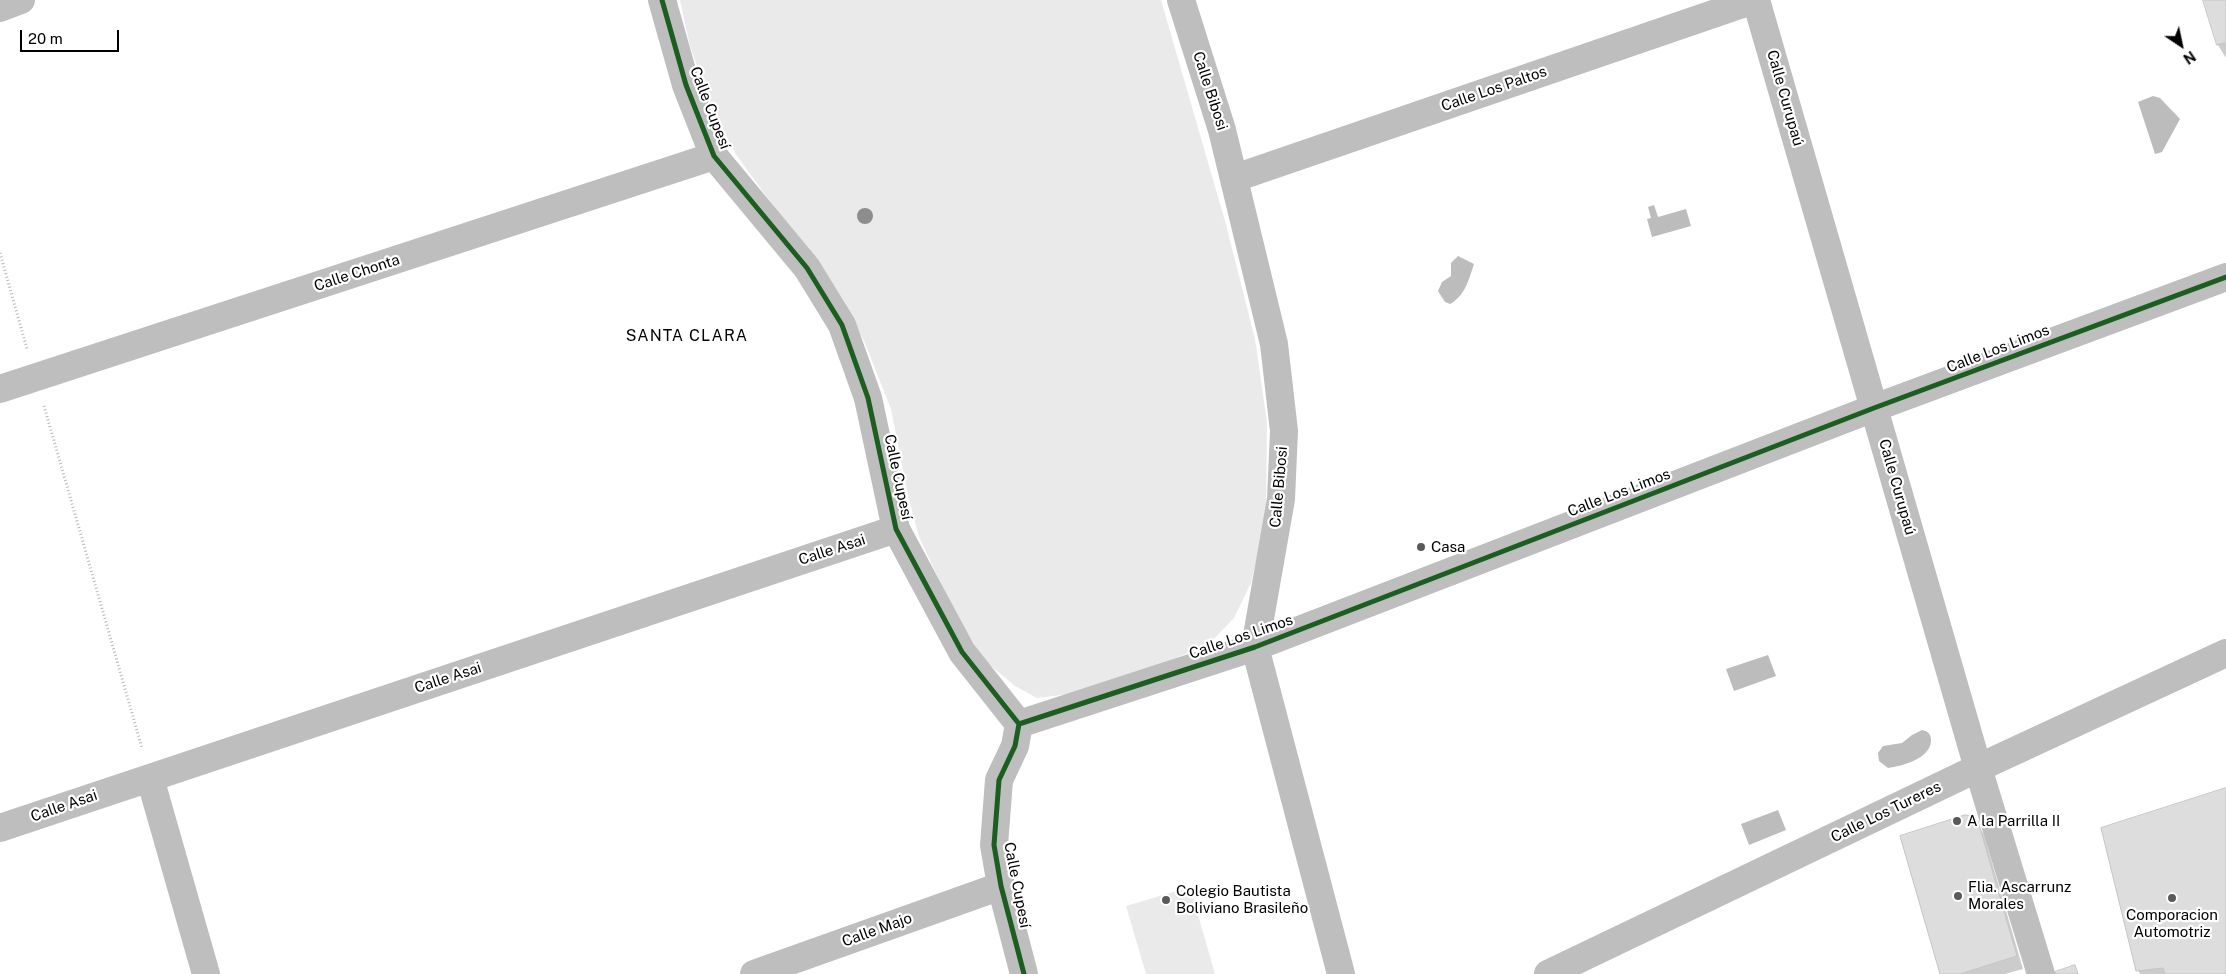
<!DOCTYPE html>
<meta charset="utf-8">
<style>
body{margin:0}
#map{position:relative;width:2226px;height:974px;overflow:hidden;background:#fff;font-family:"Public Sans",sans-serif}
canvas{display:block}
.north{position:absolute;left:2156px;top:20px;width:50px;height:50px;-webkit-text-stroke:4px #fff;paint-order:stroke;rotate:146deg;font-size:14px;font-weight:700;line-height:20px;text-align:center;color:#000}
.north::after{content:'';display:block;margin:auto;width:18px;height:22px;background:#000;clip-path:polygon(50% 0,100% 100%,50% 72%,0 100%)}
.scale{position:absolute;left:20px;top:30px;width:99px;height:22px;box-sizing:border-box;border:2px solid #000;border-top:0;padding-left:6px;font-size:15px;line-height:18px;white-space:nowrap;color:#000;-webkit-text-stroke:4px #fff;paint-order:stroke}
</style>
<div id="map">
<canvas width="2226" height="974"></canvas>
<div class="north">N</div>
<div class="scale">20 m</div>
</div>
<script>
const g = document.querySelector('canvas').getContext('2d');
g.lineJoin = 'round';
function paint(path, color) {
  g.fillStyle = color;
  g.fill(path, 'evenodd');
}
function strokePath(path, color, width, dash) {
  g.strokeStyle = color;
  g.lineWidth = width;
  g.lineCap = dash ? 'butt' : 'round';
  g.setLineDash(dash || []);
  g.stroke(path);
}
function write(font, color, halo, rows, align = 'center') {
  g.font = font + ' "Public Sans",sans-serif';
  g.lineWidth = 4.5;
  g.setLineDash([]);
  g.textBaseline = 'middle';
  g.strokeStyle = halo;
  g.fillStyle = color;
  for (const [text, x, y, turn = 0] of rows) {
    g.save();
    g.translate(x, y);
    g.rotate((+turn || 0) * Math.PI / 180);
    g.textAlign = isNaN(turn) ? turn : align;
    if (halo) g.strokeText(text, 0, 0);
    g.fillText(text, 0, 0);
    g.restore();
  }
}
paint(new Path2D(`
 M680,0H1161L1225,221L1255,339L1267,422L1266,518L1251,583L1234,618L1208,645L1163,663L1069,694L1037,698L1015,686L984,660L957,618L919,537L908,495L891,409L864,341L842,301L735,153L711,105L690,46Z
 M1190,887L1215,974H1146L1126,906Z`), '#eaeaea');
paint(new Path2D(`
 M2153,96L2160,98L2180,119L2162,152L2155,154L2138,102Z
 M1654,205L1658,217L1686,209L1691,226L1652,237L1647,219L1651,218L1648,207Z
 M1458,256L1474,264C1469,279 1465,296 1450,304L1445,302L1438,291L1442,282L1451,276V263Z
 M1768,655L1776,676L1734,691L1726,669Z
 M1922,730C1929,732 1931,734 1931,741C1930,759 1902,766 1888,768L1879,761L1878,753L1883,746L1902,743L1912,735Z
 M1778,810L1786,830L1749,845L1741,824Z`), '#bcbcbc');
paint(new Path2D(`
 M2204,0H2226V58L2218,45Z
 M2226,790V974H2140L2138,970Z
 M1977,822L1984,835L2023,969L2005,974H1941Z`), '#0003');
const building = new Path2D(`
 M2203,0H2226V42L2217,45Z
 M2226,788V974H2165L2163,968L2136,971L2101,828Z
 M1965,815L1973,816L1978,821L2017,956L1960,974H1940L1900,836Z
 M2075,965L2078,974H2055V972Z`);
paint(building, '#ddd');
strokePath(building, '#c5c5c5', 1);
strokePath(new Path2D(`
 M0,253L27,349
 M44,406L142,748`), '#b8b8b8', 3, [1, 2.5]);
strokePath(new Path2D(`
 M662,0L686,85L714,156L807,268L842,325L868,398L896,529L962,652L1019,724L1015,746L999,780L994,845L1001,886L1024,974
 M1181,0L1222,130L1274,344L1284,431L1281,499L1255,647L1341,974
 M1756,0L1978,768L2041,974
 M0,8L21,0
 M1235,178L1754,0
 M0,389L714,156
 M1019,724L1255,647L1874,408L2226,277
 M150,778L206,974
 M0,828L896,529
 M754,974L1001,886
 M1548,974L1978,768L2226,653`), '#bebebe', 28);
strokePath(new Path2D(`
 M662,0L686,85L714,156L807,268L842,325L868,398L896,529L962,652L1019,724L1015,746L999,780L994,845L1001,886L1024,974
 M1019,724L1255,647L1874,408L2226,277`), '#1b5e20', 5);
g.fillStyle = '#8d8d8d';
for (const [x, y] of [
 [865,216]
]) {
  g.beginPath();
  g.arc(x, y, 8, 0, 2 * Math.PI);
  g.fill();
}
for (const [x, y, r, color] of [
 [1421,547,5,"#595959"],
 [1957,821,5,"#595959"],
 [1958,896,5,"#595959"],
 [2172,898,5,"#595959"],
 [1166,900,5,"#595959"]
]) {
  const dot = new Path2D();
  dot.arc(x, y, r, 0, 2 * Math.PI);
  g.fillStyle = color;
  g.fill(dot);
  strokePath(dot, '#fff', 2);
}
write('15px', '#000', '#fff', [
 ["Calle Los Paltos",1494,89,-19],
 ["Calle Bibosi",1210,91,72],
 ["Calle Curupaú",1785,98,74],
 ["Calle Cupesí",710,108,69],
 ["Calle Chonta",357,273,-18],
 ["Calle Los Limos",1998,349,-21],
 ["Calle Cupesí",898,477,78],
 ["Calle Bibosi",1279,487,-85],
 ["Calle Curupaú",1897,487,74],
 ["Calle Los Limos",1619,493,-21],
 ["Calle Asai",832,550,-18],
 ["Calle Los Limos",1241,637,-19],
 ["Calle Asai",448,678,-18],
 ["Calle Asai",64,806,-19],
 ["Calle Los Tureres",1886,812,-26],
 ["Calle Cupesí",1017,885,79],
 ["Calle Majo",877,930,-20]
]);
write('15px', '#000', '#fff', [
 ["Casa",1431,547],
 ["A la Parrilla II",1967,821],
 ["Flia. Ascarrunz",1968,887],
 ["Morales",1968,904],
 ["Colegio Bautista",1176,891],
 ["Boliviano Brasileño",1176,908],
 ["Comporacion",2172,915,"center"],
 ["Automotriz",2172,932,"center"]
], 'left');
g.letterSpacing = '1px';
write('16px', '#000', '#fff', [
 ["SANTA CLARA",687,336]
]);
g.letterSpacing = '0px';
</script>
